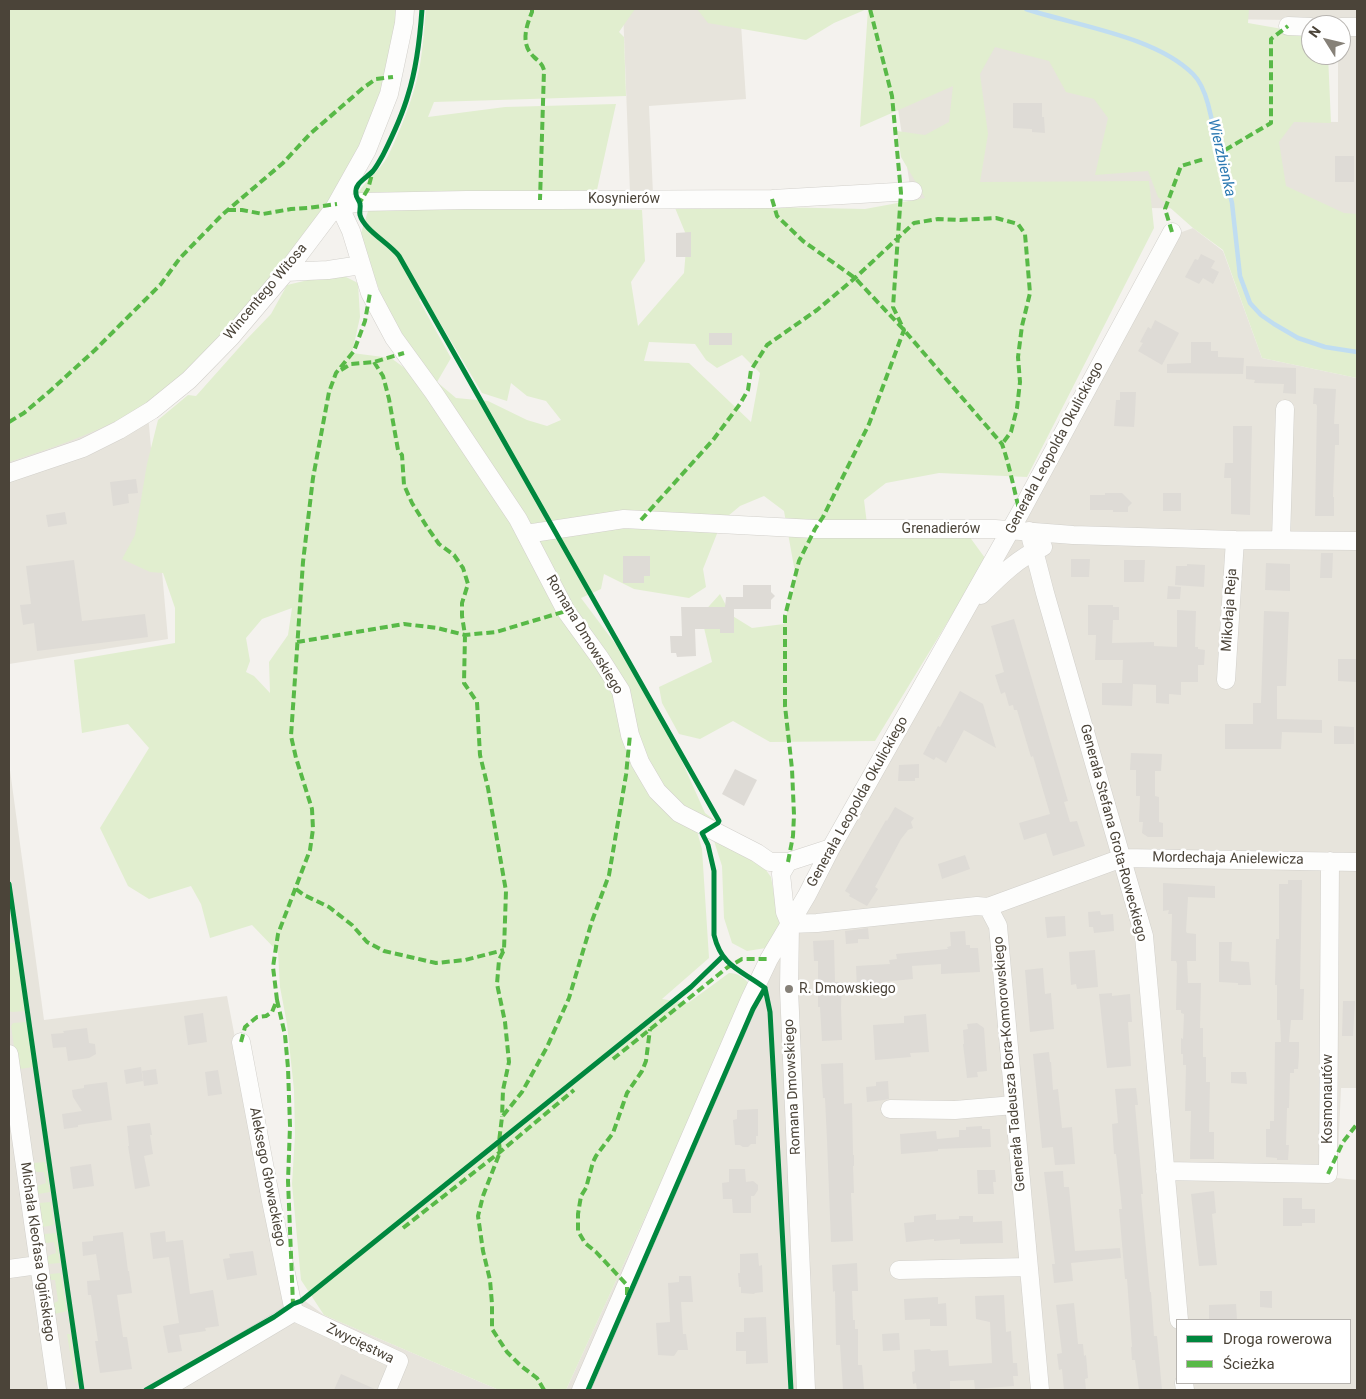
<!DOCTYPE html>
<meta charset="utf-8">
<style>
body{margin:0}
#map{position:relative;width:1366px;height:1399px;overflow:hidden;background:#f4f2ee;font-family:Roboto,sans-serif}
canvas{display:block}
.frame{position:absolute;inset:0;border:10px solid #4b4439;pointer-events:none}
.legend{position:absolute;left:1176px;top:1319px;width:175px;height:65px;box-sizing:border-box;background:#fff;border:1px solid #b7b4b0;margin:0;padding:6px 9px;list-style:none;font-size:15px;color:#4b4439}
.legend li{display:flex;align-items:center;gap:10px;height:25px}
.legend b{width:25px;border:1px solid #b7b4b0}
.north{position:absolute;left:1301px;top:15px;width:50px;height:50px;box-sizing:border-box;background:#fff;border:1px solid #b7b4b0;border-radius:50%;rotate:306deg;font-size:14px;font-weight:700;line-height:20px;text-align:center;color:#4b4439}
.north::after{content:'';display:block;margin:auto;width:18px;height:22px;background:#868178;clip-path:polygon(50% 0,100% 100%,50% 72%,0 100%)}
</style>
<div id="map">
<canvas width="1366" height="1399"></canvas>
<div class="frame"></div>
<ul class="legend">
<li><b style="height:6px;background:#00873e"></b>Droga rowerowa</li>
<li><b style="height:6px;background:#58b947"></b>Ścieżka</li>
</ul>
<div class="north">N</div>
</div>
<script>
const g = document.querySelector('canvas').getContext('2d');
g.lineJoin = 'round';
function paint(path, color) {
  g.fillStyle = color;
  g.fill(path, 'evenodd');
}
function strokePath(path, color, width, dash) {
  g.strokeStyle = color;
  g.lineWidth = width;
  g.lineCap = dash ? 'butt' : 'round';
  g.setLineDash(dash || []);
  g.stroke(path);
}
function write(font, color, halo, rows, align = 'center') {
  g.font = font + ' Roboto,sans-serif';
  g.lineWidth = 5;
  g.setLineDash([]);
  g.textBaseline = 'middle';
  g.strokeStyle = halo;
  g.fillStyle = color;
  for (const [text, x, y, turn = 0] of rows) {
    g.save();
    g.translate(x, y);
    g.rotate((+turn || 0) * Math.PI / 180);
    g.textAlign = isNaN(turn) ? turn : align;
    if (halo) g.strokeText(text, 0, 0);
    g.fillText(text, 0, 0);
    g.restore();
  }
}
paint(new Path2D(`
 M623,9H740L746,99L649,106L653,194L630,193Z
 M998,9L1226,209L913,205L895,90Z
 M1219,9H1357V21L1220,19Z
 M1341,35H1357V216L1241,211L1223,120L1338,122V55H1341Z
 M1193,228L1223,251L1262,358L1357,378V1088H1341L1337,1178L1357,1180V1390H566L733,1025L1160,240ZM1177,1320H1350V1383H1177Z
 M146,392L168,639L9,664V448Z
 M9,763L44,1020L227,996L282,1284L324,1315L499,1390H9Z`), '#e7e4dc');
paint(new Path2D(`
 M9,9H397C392,132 303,248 222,334C200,357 177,384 151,402C144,407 135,410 128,415C90,435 49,449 9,462Z
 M426,9H635L619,32L624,37L626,96L434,102L428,117L505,107L616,104L593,208L642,210L645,261L631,282L638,326L684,273L687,237L673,203L771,207L865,209L925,198L901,157L897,131L925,135L949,122L953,86L860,127L868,9H1249L1248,23L1311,34V55H1328L1331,123L1294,122L1279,142L1286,186L1344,213L1357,214V378L1262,358L1223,250L1193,228L1158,197L1148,171L1095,175L1108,118L1094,99L1066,92L1049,61L995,47L980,74L988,134L980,182L1149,181L1154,228L1027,477L939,473L886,483L864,500L867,524L969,536L985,558L961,600L875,741L770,742L733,721L700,739L679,734L662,703L659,687L712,662L701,615L720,594L731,615L752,628L784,624L796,578L784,511L764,496L740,506L722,521L703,569L706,587L689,598L634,589L604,574L601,589L581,598L623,654L676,748L705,813L746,843L771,877L780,928L766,948L747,951L732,943L724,918L722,866L708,822L693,817L702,849L709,958L662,999L688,1003L729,973C737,973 744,977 748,983L733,1025L566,1390H499L324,1315L301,1280L292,1184L295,1135L294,1090L287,1024L280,987L278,952L252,925L210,938L201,904L191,886L149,899L128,886L100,828L149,748L128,724L82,733L74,660L175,643V608L163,573L150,572L122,559L135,535L147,464L158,420L188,395L196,396L245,341L271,314L287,285L338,273L358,283L360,317L352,353L391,358L421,380L407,343L383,300L365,252L361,233L369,208L355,198C363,182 379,172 388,156C401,129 413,99 419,70C423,50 424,29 426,9ZM424,296L482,393L507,401L511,383L527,396L546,401L561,420L547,426L527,420L488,401L456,398L437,382L451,358L419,300ZM649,342L695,344L706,360L717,368L742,355L760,373L751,422L689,363L644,361ZM292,608L288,635L269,662L270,693L254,676L246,672L250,661L246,638L262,619Z
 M697,9H867L834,23L806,40L708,23Z
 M9,943H15L25,1011L12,1012L9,1011Z
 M26,1022L33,1067L20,1069L17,1067L11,1026L13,1023Z
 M45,1162L50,1192L38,1194L36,1188L37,1186L46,1183L44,1172C38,1172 35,1173 32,1167L34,1163Z
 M51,1202L54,1225L43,1227L39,1224V1203Z
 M56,1233L60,1263L48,1264L45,1262C47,1255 50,1255 56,1253L54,1242L47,1243L44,1242L42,1236L44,1234Z
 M61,1273L67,1311L55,1314L52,1312V1304L58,1301L55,1280H51L48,1277L50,1274Z
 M67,1334H70L78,1382L75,1383Z`), '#e1eecf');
strokePath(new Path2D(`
 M1026,9C1077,26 1155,36 1193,74C1201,82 1205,93 1208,104L1232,203L1240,276L1250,303L1261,315L1274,324L1298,338L1325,347L1357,352`), '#c0ddf1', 4.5);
paint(new Path2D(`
 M1013,103H1042V117H1044L1045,133L1032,132V129L1013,128Z
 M1335,156H1354V182H1335Z
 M691,232V257H676V233Z
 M1201,254L1215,261L1211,268L1219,272L1213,284L1203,278L1199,284L1185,277L1195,259L1198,260Z
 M1155,320L1179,333L1162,365L1138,351L1143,343L1140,342L1148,327L1151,329Z
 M709,333H732V345H709Z
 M1191,342H1211V351H1218V357L1244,358L1243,374L1167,373V364L1191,363Z
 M1246,366L1296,368V394L1283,393L1284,384L1254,383L1255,380L1246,379Z
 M1314,388L1336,389L1334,424H1339V445H1335L1333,497H1334V516H1315L1317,406L1316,404H1313Z
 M1120,392H1136L1135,414L1134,427L1114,426L1116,400H1120Z
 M1233,426H1252L1250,515L1231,514V478H1224L1225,463H1233Z
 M136,479L138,493L128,494L129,503L113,506L110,482Z
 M1105,493H1122L1132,503L1128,507V512H1113V510H1090V495H1105Z
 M1163,493H1181V511H1163Z
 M65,512L67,524L48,527L46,515Z
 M1321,553H1333L1332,578H1320Z
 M623,556H650V576H644V583H623Z
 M1071,559H1090L1089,577H1071Z
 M74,560L82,621L145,614L148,637L37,651L34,623L23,625L20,605L31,604L26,566Z
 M1124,560H1145L1144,582H1124Z
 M1266,563L1290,564V591L1265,590Z
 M1187,564L1205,565L1204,587L1175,585L1176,566H1187Z
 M743,585H771V592L775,596L771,600V609H734V633H720V629H695L696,656L677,657L676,653H671L670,636H682L681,607H725L726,597H743Z
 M1168,586L1181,587L1180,599H1167Z
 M1088,605H1113V607H1119V620H1113L1112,643L1154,642V646L1177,647V610L1196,611L1195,647H1198V649L1205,650L1204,665H1198V682H1181V695L1169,694V704L1156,703V685L1133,684L1132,706L1102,705V683H1122L1123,660H1095L1096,635H1088Z
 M1264,611L1289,612L1286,686H1277V719L1322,720V733L1282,732L1281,749H1225V724H1253V703H1261Z
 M1014,619L1068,801L1064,802L1070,822L1077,821L1085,846L1053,856L1046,833L1024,840L1019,823L1050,814L1033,756L1031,757L1017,710H1014L1013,705L1009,706L1005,692L1001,694L995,675L1004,672L991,626Z
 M1338,659H1357L1356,682L1338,681Z
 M960,691L983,704L996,748L964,730L946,763L936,757L934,760L923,754L938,726L940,727Z
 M1334,726L1354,727V744H1334Z
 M1131,753L1162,754L1161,771H1155V796L1159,797V822L1163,823V837H1148L1142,833L1143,822H1139L1140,796H1136V770H1130Z
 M919,764V778H915V781H898L899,765Z
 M735,769L757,780L744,806L722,794Z
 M895,807L914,818L911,822L913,828L908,830L901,839L875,887L878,889L867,906L849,896L850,894L845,891L886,820L887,821Z
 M965,855L970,869L942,879L938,864Z
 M1288,880H1302L1300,989H1304L1303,1020H1291L1289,1042H1299V1056L1298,1069H1294V1073H1290L1289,1108H1287L1286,1145H1289L1288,1160H1277V1158L1266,1157V1129H1270V1121H1274L1275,1042H1281L1280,1020H1277V985H1275L1276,939H1279V884H1288Z
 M1163,883L1215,886V898L1188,897L1186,931L1187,933L1196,934V961H1187L1188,983H1201L1200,1028H1203V1057H1206V1082H1210L1209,1132H1214V1159H1190L1191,1111H1185L1186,1065H1183V1054H1181V1038L1183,1039L1184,1014L1181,1013V1010H1176L1177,964L1176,961H1171L1172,914H1168L1169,910L1163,911Z
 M1100,911L1101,915L1113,914L1114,931L1094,933L1093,927H1089L1088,912Z
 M1065,916L1066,936L1047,938L1045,917Z
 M868,928L869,939H858V943L846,944L845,931Z
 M965,931L966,945H970V948H978L980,972L941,974V964L912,966L913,979L882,982L883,988L857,989L856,966L890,964L889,960L897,959L896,954L948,949L947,947L951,946L950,932Z
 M834,940L835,982H842L841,1007L842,1040L822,1041L820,1007H818V961H814L813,941Z
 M1219,942H1232L1231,961L1249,962L1251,985H1238V983L1219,982Z
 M1095,950L1098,987L1077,989L1076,984L1071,985L1069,952Z
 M1043,968L1045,994L1051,993L1054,1029L1030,1032L1025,970Z
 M1112,993V996L1130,994L1132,1022H1128L1131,1066L1107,1068L1099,994Z
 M1343,1001H1355L1353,1036H1342Z
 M203,1013L207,1042L188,1045L184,1016Z
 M926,1014L929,1052L910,1053L911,1057L875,1060L873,1025L904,1023V1016Z
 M977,1023L984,1028L987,1071L977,1072L978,1077L967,1078L963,1044H964L963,1030L968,1029L967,1024Z
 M87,1028L89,1043L95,1044L96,1054L89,1058L68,1061L66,1047L53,1048L51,1034L64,1033L63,1031Z
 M1049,1052L1050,1062H1051L1053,1090L1058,1089L1062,1128L1072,1127L1075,1164L1055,1165L1053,1147L1042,1148L1033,1054Z
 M843,1063L844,1104L852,1103L853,1155H854V1166H853L854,1193H851L853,1241L831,1242L827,1140L825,1098H823L821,1064Z
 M141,1067L143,1081L126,1084L124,1070Z
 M156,1069L158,1084L144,1086L142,1071Z
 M218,1070L222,1094L208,1096L205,1072Z
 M1231,1072H1246L1247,1084L1231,1083Z
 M888,1081L889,1099L884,1100L867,1102L866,1087L876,1086V1082Z
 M107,1082L112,1120L78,1125V1127L64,1129L62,1114L82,1111L73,1097L72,1090L84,1088V1085Z
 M1136,1088L1138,1105H1135L1143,1194H1141L1150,1292H1151L1154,1336H1157L1162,1390H1139L1135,1360H1132L1131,1347H1132L1127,1279H1125L1119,1209H1122L1116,1154H1114L1112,1124L1118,1123L1115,1089Z
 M758,1109V1136H756V1144H751L748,1147H743L740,1145H735L733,1120L737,1119V1110Z
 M150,1123L152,1135H150L153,1154L144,1156L150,1186L135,1189L128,1146H129L127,1126Z
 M982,1126V1129H990L991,1147L938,1149V1151L901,1154L900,1134L936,1131L937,1139L959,1137V1130H966V1127Z
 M91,1164L94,1186L73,1189L70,1167Z
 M729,1169H745L746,1182L753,1181L758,1185V1190L754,1196H751V1213H733L732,1199H723L722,1183L729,1182Z
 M977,1170H995L996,1182H993L994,1194H978Z
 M1063,1171L1064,1187H1069L1075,1251L1120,1248L1121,1258L1071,1263L1073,1281L1054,1283L1052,1264H1055L1044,1172Z
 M1214,1191L1216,1213L1212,1214L1217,1265L1199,1266L1191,1194Z
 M1283,1198H1302V1209H1315V1223H1302V1226H1283Z
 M936,1214V1220L959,1219V1216H973V1222L1002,1221L1003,1243L960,1244V1239L934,1241V1239L906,1242L904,1223L914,1222V1216Z
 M165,1231L166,1242L183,1240L190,1294L213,1290L219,1326L205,1328L206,1331L179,1335L182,1351L168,1353L163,1326L179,1323L169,1257L153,1259L150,1233Z
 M123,1232L128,1271H129L132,1293L117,1295L123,1337H127L132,1369L100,1373L95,1341H98L91,1295H88L87,1281L100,1280L96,1254L83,1256L82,1242L93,1241V1236Z
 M253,1251L257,1275L227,1280L223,1259L230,1258L229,1254Z
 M758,1253L759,1266L762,1265L763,1292L755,1293L754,1294L741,1293V1287H739L738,1273H740V1254Z
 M857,1263L858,1291H852L853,1320H855V1329H858V1365H862L864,1390H843L840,1345H836L835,1291L833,1292L832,1265Z
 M679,1276H691L693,1302H681L683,1334H686L688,1350H678L674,1356L658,1355L656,1323L670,1322L668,1283L679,1282Z
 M1260,1291H1272V1308L1260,1307Z
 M1004,1295L1006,1332L1011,1331L1013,1363H1017L1018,1376H1013L1014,1386L975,1389L974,1380L950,1381V1390H917L916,1383L913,1384L912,1372L915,1371L914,1350L930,1349L931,1351L948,1350L949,1366L992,1363L990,1322L976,1319L975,1296Z
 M938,1297V1304L946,1303L947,1326H930V1319L905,1320L904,1299Z
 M1074,1303L1078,1344H1083L1084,1356L1086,1355L1088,1378L1085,1379L1086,1390H1064L1062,1369L1059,1370L1057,1354L1062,1353L1056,1305Z
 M1236,1304L1237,1320H1209V1305Z
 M766,1317L768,1363L746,1364V1351H736V1332H744V1318Z
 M899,1333L900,1350L883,1351L882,1334Z
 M341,1374L377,1390H334Z`), '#dedbd6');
const minor = new Path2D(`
 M1288,26L1311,27
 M1341,27H1357
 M335,207L344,216L351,231L370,293L394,338L434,393L518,519L566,611L600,658L621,691L630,735L640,762L657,791L679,813L757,853L770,862H788L781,874L785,912L790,924L789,989L806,1390
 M335,207L361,202L467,200H556L772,199L913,191
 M286,272L328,270L361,265
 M9,473L83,448L119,430L152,410L189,380L231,337L286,272L335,207L367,150L389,94L404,23L405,9
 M1029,531L1045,593L1144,936L1179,1320
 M526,534L624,519L815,529H995L1073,535L1235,540L1357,541
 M1281,539L1285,409
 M981,595C999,577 1019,557 1043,547
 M1226,680L1235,540
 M788,862L831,848
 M988,907L1122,858L1357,862
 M790,924L817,923L977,906L988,907L998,926L1040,1390
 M241,1042L271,1201L294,1312
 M9,1054L57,1390
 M890,1109L955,1110L1014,1105
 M1165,1171L1328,1174L1330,861
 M9,1269L38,1265
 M899,1270L1028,1267
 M294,1312L399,1361L387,1390
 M1184,1383L1185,1390
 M163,1390L294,1312
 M581,1390L750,999L769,959L807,895L831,848L1020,513L1172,232`);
strokePath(minor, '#d2d0cb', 19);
strokePath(minor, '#fdfdfc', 18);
strokePath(new Path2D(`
 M532,9V12C526,27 520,44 534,57C539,62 542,63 544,70L540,200
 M1225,150L1271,123V39L1288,26
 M772,199L777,216L803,241L855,278L904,330L1002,444C1010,467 1014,490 1020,513
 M360,206V202L368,189L372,174
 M228,210H242L263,214L291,209L308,208L337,204
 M1172,232L1165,209L1181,166L1204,159
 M374,362L383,376L389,399L398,450L402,455L404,485L412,503L427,527L439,544L454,555L463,568L468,584L462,603V616L465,635L464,683L477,702L480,755L488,788L506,891L504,950L499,960L497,984L505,1022L509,1062L503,1090L502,1117
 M341,370L351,364L374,362L404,353
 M9,422L24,413L50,391L95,350L161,284L180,258L223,214L283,163L310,134L363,88L376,79L393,77
 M641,520L713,440L740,404L748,390L751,370L767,345L817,310L855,278L914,223L938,219L960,220L996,218L1018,224L1025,234L1030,293L1022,326L1018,357L1020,382L1017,408L1011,432L1002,444
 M297,642L404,624L437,628L465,635L496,632L566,611
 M788,862L793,836L794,815L792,769L785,706V616L799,561L815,529L823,517L869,424L904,330L893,307L901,193L892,96L870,9
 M296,889L304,895L329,907L352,925L367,942L384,951L436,963L465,960L504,950
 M277,1000L285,1035L288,1068L290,1126L288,1181L293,1304
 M241,1042L245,1027L257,1017L266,1016L272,1012L277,1000L273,967L278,934L310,850L313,829L312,809L296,758L291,736L303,562L313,478L329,392L336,373L354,351L365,321L370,293
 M613,1059L728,967L742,959H769
 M1328,1174L1343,1142L1357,1124
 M403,1228L500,1152L574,1090
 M627,1295V1285L596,1252L585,1243L578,1231V1214L581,1196L586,1188L593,1162L596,1156L613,1133L627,1093L642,1071L646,1061L650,1029
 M544,1390L537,1378L521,1366L507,1352L492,1329V1304L490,1280L483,1251L478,1216L483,1196L500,1152L499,1142L502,1117L522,1092L547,1047L569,998L592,921L609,875L626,775L630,735`), '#58b947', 4, [8, 4]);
strokePath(new Path2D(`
 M422,9C420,38 417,67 408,95C402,116 393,135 383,155C380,160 377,166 373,171C367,178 354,183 356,194C356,198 360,201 360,204C361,208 359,211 360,215C364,230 389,243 399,256L719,821L718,823L702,833L708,845L714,871V935C722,968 742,970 765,988L770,1012L791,1390
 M9,884L82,1390
 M146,1390L274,1317L293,1304L301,1301L691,987L723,956
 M588,1390L753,1009L765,988`), '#00873e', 5);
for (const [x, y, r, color] of [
 [789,989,5,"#868178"]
]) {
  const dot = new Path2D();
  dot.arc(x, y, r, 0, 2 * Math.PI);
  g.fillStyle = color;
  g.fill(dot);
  strokePath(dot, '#fff', 2);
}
write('14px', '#4b4439', '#fff', [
 ["Kosynierów",624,199],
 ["Wincentego Witosa",266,292,-50],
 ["Generała Leopolda Okulickiego",1055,448,-62],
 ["Grenadierów",941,529],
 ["Mikołaja Reja",1230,610,-86],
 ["Romana Dmowskiego",584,635,59],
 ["Generała Leopolda Okulickiego",858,802,-61],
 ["Generała Stefana Grota-Roweckiego",1113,833,75],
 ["Mordechaja Anielewicza",1228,859,1],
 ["Generała Tadeusza Bora-Komorowskiego",1010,1064,-95],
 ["Romana Dmowskiego",793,1087,-93],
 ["Kosmonautów",1328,1099,-90],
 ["Aleksego Głowackiego",267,1177,79],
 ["Michała Kleofasa Ogińskiego",37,1252,82],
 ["Zwycięstwa",360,1344,26]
]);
write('14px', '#4b4439', '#fff', [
 ["R. Dmowskiego",799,989]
], 'left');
write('italic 15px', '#2e7ab2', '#fff', [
 ["Wierzbienka",1221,158,77]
]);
</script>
